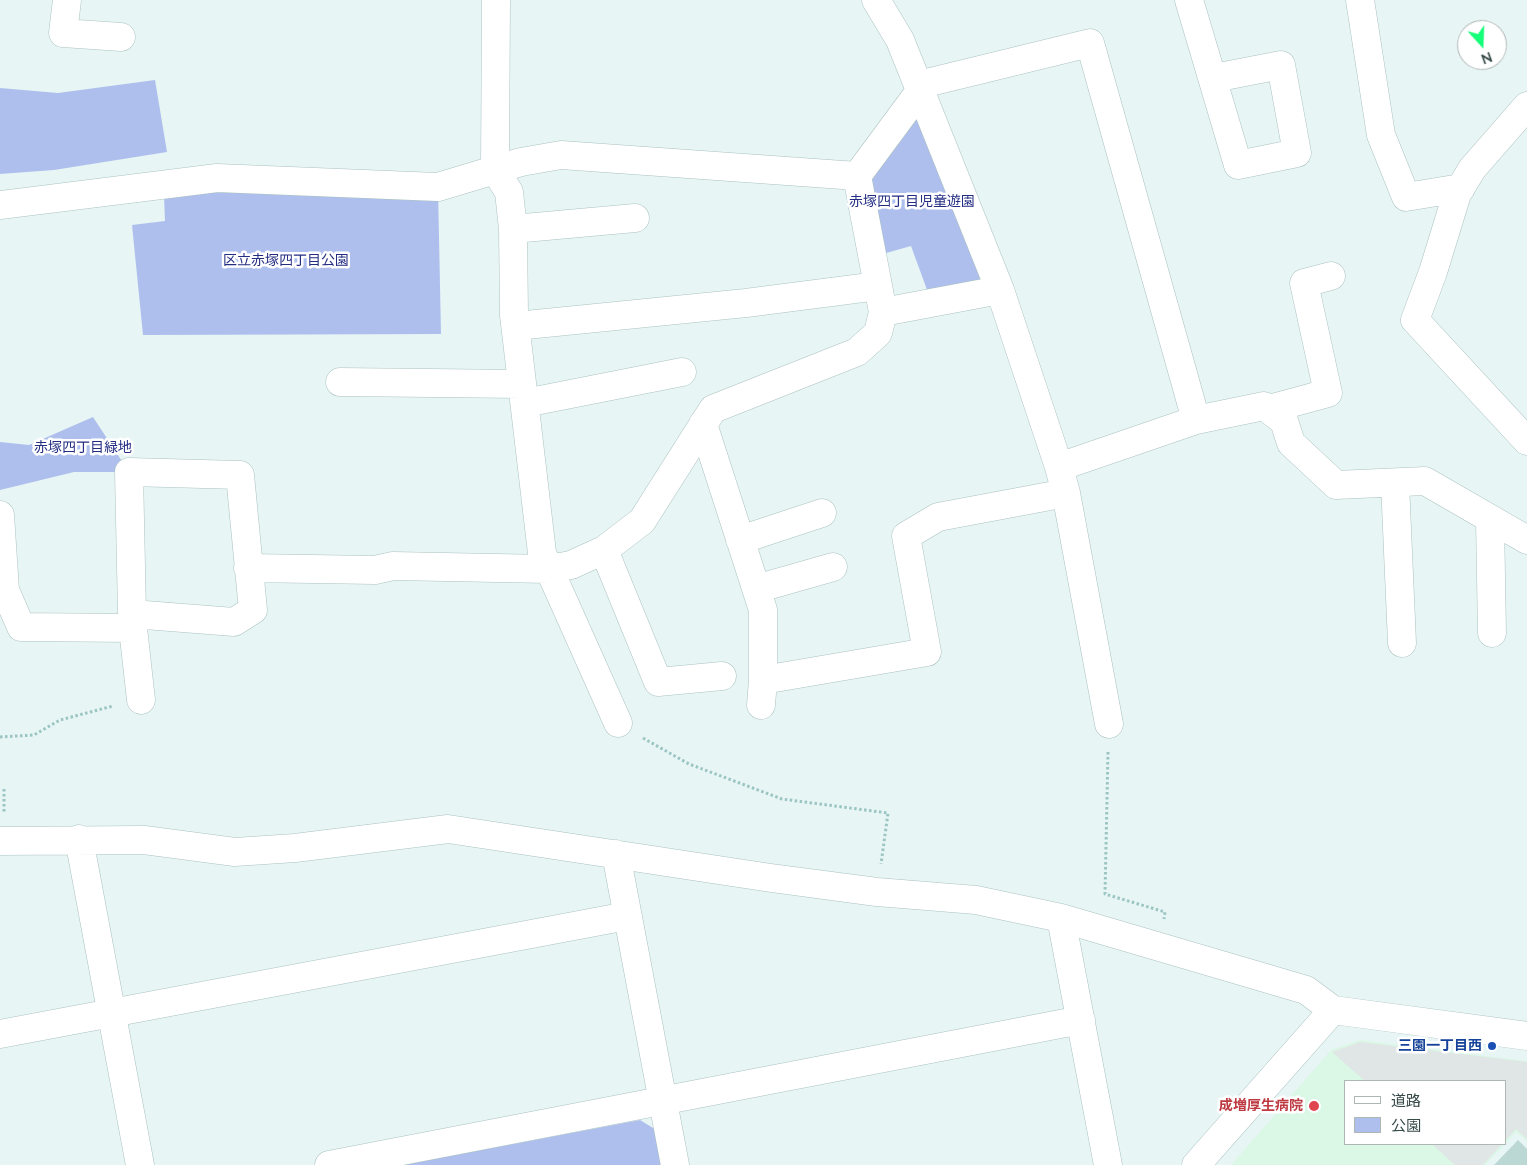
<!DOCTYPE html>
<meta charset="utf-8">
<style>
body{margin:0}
#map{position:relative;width:1527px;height:1165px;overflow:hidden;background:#e8f5f5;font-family:Mulish,"Noto Sans JP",sans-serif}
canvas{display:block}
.legend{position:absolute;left:1344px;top:1080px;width:162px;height:65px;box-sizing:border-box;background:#fff;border:1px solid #afb7b5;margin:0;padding:6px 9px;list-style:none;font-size:15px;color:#364a47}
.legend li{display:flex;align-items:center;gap:10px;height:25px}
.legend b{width:25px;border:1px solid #afb7b5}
.north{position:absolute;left:1457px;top:20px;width:50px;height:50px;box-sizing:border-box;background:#fff;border:1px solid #afb7b5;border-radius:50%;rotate:160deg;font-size:14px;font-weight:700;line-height:20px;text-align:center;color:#364a47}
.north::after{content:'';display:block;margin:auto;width:18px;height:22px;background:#16ff78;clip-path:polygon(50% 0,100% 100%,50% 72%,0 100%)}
</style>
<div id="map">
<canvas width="1527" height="1165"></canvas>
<ul class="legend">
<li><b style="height:6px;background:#fff"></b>道路</li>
<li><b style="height:14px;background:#aebfed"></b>公園</li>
</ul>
<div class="north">N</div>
</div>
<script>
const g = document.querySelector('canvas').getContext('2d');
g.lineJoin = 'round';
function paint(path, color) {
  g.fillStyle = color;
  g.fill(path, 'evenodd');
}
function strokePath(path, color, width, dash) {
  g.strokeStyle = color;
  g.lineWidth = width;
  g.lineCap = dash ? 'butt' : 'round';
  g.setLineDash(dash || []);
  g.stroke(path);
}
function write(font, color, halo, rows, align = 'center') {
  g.font = font + ' Mulish,"Noto Sans JP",sans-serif';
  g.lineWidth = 5;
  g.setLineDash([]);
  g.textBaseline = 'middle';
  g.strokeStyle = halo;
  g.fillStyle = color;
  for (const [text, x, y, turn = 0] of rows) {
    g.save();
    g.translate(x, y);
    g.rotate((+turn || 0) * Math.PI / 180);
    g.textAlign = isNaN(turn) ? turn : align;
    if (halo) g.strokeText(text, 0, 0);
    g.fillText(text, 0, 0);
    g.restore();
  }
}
paint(new Path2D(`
 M1360,1040L1527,1061V1141L1516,1132L1506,1143V1081H1346V1144H1505L1485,1165H1231L1331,1050Z`), '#dbf7e6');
paint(new Path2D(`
 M155,80L167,152L54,170L0,174V88L58,93Z
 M919,105L994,287L930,298L911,246L879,255L863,180Z
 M213,188L438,189L441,334L143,335L132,225L165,221L164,195Z
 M93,417L129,472H74L0,490V442L29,445Z
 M640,1120L658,1131L663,1165H402Z`), '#aebfed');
paint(new Path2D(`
 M1360,1042L1527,1062V1139L1516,1129L1506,1140V1081H1365L1332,1052Z
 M1432,1144H1502L1483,1165H1455Z`), '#e0e6e6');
paint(new Path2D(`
 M1518,1140L1527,1149V1165H1494Z`), '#bcd8d5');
const minor = new Path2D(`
 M67,0L63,33L121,37
 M496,0L495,170L509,192L513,229L514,315L542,553L618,723
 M876,0L900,40L1000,290L1059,467L1066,493L1109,724
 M1189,0L1238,165L1297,153L1281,65L1214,78
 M1360,0L1381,135L1406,197L1461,188
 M918,85L1090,43L1196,420
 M1527,106L1472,169L1457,194L1433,272L1415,320L1527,441
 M0,205L217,178L438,187L521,162L561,155L857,176L920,91
 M513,229L635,218
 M883,312L1000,290
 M516,326L746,303L878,286
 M340,382L522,384
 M525,403L682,372
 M1269,409L1328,393L1304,283L1331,276
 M703,424L763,610V680L761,705
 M1059,467L1196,420L1264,406L1284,421L1291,443L1336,485L1425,481L1527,540
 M1395,483L1402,643
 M0,515L5,590L21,627L133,628L132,614L129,472L240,475L253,610L234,622L132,614
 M1490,520L1492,633
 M740,540L822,513
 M604,550L658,682L722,676
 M248,568L375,570L393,566L549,569L571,565L604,550L642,521L713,409L857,352L878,333L883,312L857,176
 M756,589L833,567
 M133,628L141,700
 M763,680L927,652L906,536L938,517L1066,493
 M79,839L140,1165
 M0,841L144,840L235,852L295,848L448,829L771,878L877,892L976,900L1061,918L1306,990L1333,1010
 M616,854L675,1165
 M1061,918L1108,1165
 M0,1034L627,916
 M329,1165L1081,1020
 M1196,1165L1333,1010L1527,1036`);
strokePath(minor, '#aac2c0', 29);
strokePath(new Path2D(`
 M0,737L34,735L60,720L113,706
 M643,738L689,764L782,799L888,813L881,864
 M1108,752L1105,894L1165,912L1164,919
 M4,789V814`), '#9ac5c2', 3, [2.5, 2.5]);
strokePath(minor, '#fff', 28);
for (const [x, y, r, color] of [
 [1492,1046,5,"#1a4fb4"],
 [1314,1106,6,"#e0444e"]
]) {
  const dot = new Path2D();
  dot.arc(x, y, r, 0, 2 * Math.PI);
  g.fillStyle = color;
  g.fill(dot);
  strokePath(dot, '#fff', 2);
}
write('14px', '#232d82', '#fff', [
 ["赤塚四丁目児童遊園",912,202],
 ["区立赤塚四丁目公園",286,261],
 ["赤塚四丁目緑地",83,448]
]);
write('bold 14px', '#164399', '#fff', [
 ["三園一丁目西",1482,1046]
], 'right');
write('bold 14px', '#be3a42', '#fff', [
 ["成増厚生病院",1303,1106]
], 'right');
</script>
